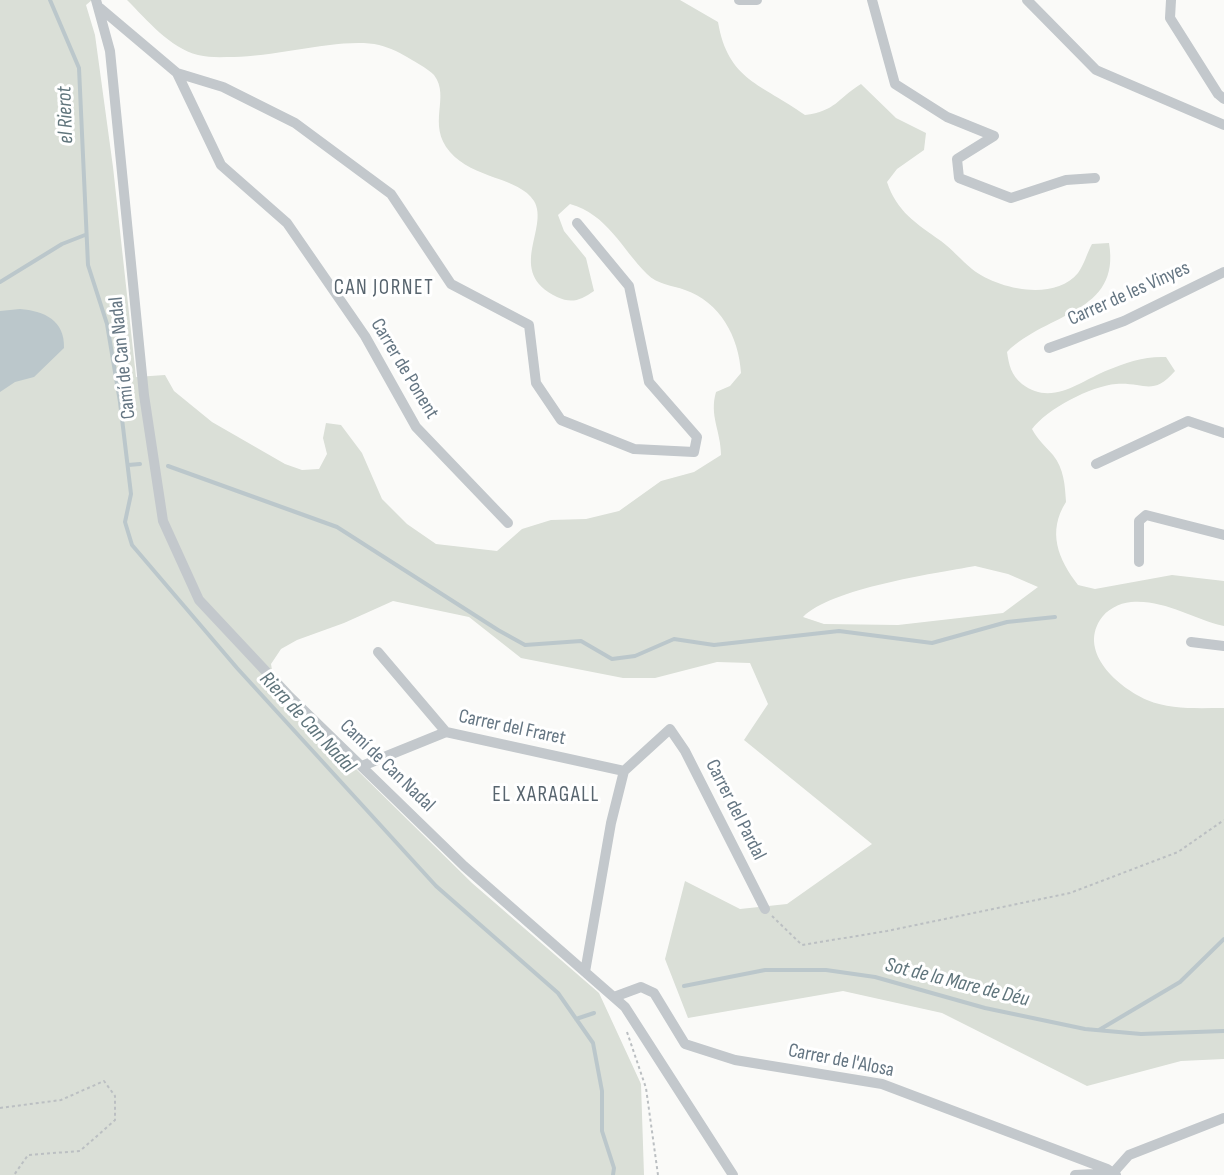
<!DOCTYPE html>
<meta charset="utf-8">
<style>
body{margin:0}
canvas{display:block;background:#fafaf8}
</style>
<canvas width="1224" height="1175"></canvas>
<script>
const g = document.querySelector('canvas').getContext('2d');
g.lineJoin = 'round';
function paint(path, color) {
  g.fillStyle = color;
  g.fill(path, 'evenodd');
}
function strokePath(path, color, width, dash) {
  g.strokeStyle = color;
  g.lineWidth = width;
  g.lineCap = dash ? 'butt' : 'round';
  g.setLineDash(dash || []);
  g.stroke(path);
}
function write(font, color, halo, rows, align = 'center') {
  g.font = font + ' "Sofia Sans Condensed",sans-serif';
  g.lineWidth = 6;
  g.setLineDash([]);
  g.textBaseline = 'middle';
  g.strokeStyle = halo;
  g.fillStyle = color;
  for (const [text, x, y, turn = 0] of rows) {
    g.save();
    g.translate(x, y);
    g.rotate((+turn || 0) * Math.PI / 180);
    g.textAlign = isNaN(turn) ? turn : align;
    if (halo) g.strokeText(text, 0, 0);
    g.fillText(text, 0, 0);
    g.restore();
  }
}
paint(new Path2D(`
 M0,0H92L86,5L95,35L113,167L136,377L165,375L174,391L212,422L285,464L302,470L319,469L327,454L323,438L326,423L341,425L362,453L382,499L407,524L436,544L497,551L522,529L551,520L586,519L619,511L661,481L694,472L721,455C721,431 709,416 716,392L730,386L741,373C739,337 720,302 685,290C672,285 658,285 647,274C621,248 608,215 570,204L558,215L564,231L586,258L594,291C581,300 572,304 557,297C505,272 550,228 534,201C519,177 473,179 450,152C426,124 451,97 434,75C428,69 419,64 412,60C401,53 391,48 379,45C342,37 276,57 234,57C222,57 210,58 198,55C170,48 147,20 127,0H680L718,22C728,81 762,84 805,115C836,111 837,99 861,84L896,118L926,133L924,150L897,169L887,182C897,212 916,223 941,241C952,249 961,260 972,269C997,289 1054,302 1078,273C1084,265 1087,253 1092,244L1109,243C1121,314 1047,312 1007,352C1009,365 1011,375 1022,384C1052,407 1080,381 1108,370C1127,362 1145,356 1166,357L1175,371C1152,397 1145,382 1116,384C1091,386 1047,409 1032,429C1038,440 1045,446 1053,455C1064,469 1065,485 1066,502C1047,532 1058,559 1078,585L1095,589L1172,575L1224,581V626C1193,619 1164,599 1131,602C1119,603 1106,610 1100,620C1079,653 1118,687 1147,700C1171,710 1198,708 1224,708V1059L1181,1061L1087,1086L942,1013L843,991L688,1018L665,959L685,881L740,909L787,904L872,844L744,740L768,704L750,663L717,662L655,678H623L521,658L469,617L393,601L344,623L297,640L281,649L271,664L274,682L291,705L472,883L599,993L641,1084L644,1175H0ZM975,566L1008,574L1038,587L1003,613L898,625L824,624L803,617C832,588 932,574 975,566Z`), '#dadfd7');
paint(new Path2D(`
 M20,309C44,311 65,320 64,348L34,377L15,382L0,392V311Z`), '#bbc7cb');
strokePath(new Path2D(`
 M50,0L79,68L88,265L107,324L120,402L131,494L125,522L132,545L237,668L436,886L558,993L593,1043L602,1091V1131L614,1168L613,1175
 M0,282L62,244L85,235
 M128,465L140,464
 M168,466L337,527L498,630L525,645L581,641L612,659L635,656L674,639L714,645L839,631L932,643L1007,622L1055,617
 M684,986L765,970H826L875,977L985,1008L1085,1029L1141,1034L1224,1031
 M576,1019L594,1013
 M1099,1030L1180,982L1224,939`), '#bbc7cb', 4);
strokePath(new Path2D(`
 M772,916L802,945L887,931L1070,893L1178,852L1224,820
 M627,1032L646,1088L658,1175
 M0,1108L61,1100L104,1081L115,1096V1120L80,1151L28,1155L14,1175`), '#bbbfc2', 2, [3, 3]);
strokePath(new Path2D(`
 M96,0L110,51L144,395L163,521L199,600L288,695L464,866L625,1007L733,1175
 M739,0H757
 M872,0L895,84L947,117L994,136L957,159L959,178L1011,198L1066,180L1095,178
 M1027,0L1096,70L1224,125
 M1171,0L1170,18L1218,94L1224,99
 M100,8L177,73L221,165L287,223L365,336L416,427L508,523
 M177,73L223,87L295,123L391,194L451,284L529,325L536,383L561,420L634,449L694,452L697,437L649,382L629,286L577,223
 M1049,348L1124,321L1224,272
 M1096,464L1188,421L1224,433
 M1139,562V521L1146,515L1224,535
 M1191,642L1224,646
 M378,652L446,732
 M362,766L446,732L624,771
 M585,972L611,823L624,771L670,729L685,751L765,909
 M614,997L641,987L654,993L685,1044L735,1060L882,1084L1107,1169L1116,1175
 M1075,1175L1113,1173L1129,1155L1224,1118`), '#c3c8cc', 10);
write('20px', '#657683', '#fff', [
 ["Carrer de les Vinyes",1129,294,-24],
 ["Camí de Can Nadal",123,358,-96],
 ["Carrer de Ponent",404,369,59],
 ["Carrer del Fraret",512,728,12],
 ["Camí de Can Nadal",387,766,44],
 ["Carrer del Pardal",735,810,63],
 ["Carrer de l'Alosa",841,1061,11]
]);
write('italic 21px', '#60757c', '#fff', [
 ["el Rierot",66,115,-92],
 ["Riera de Can Nadal",307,723,47],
 ["Sot de la Mare de Déu",957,983,14]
]);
g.letterSpacing = '1.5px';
write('21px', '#57646e', '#fff', [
 ["CAN JORNET",384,289],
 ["EL XARAGALL",546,796]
]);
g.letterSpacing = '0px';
</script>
